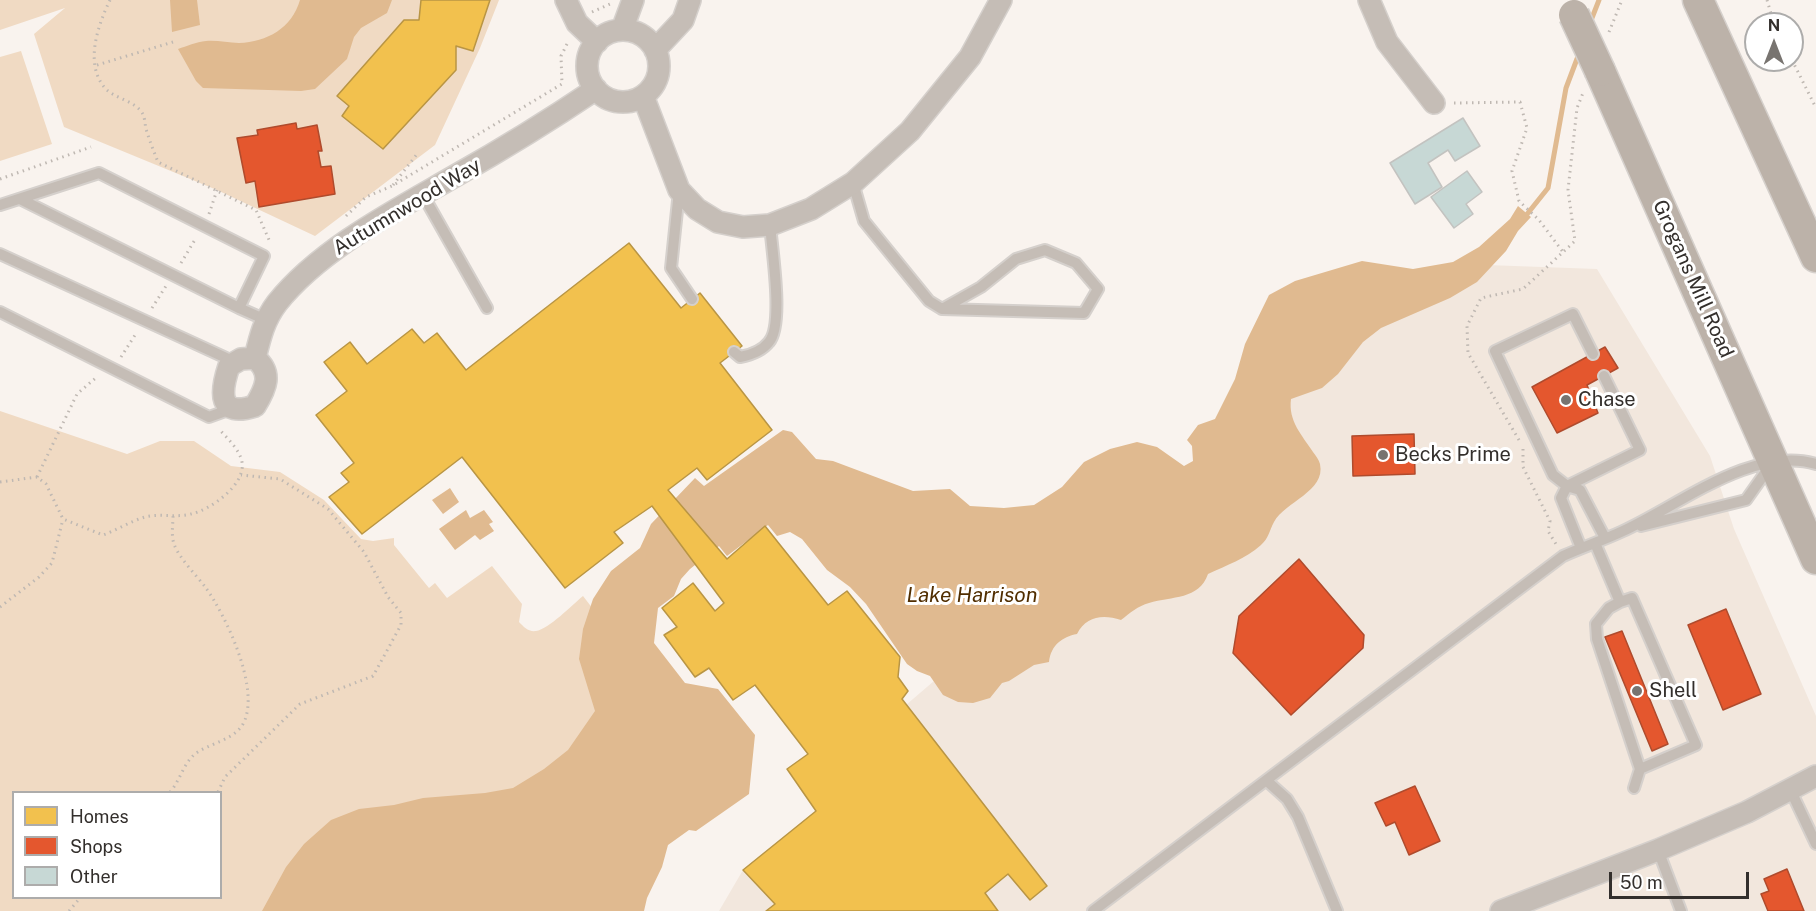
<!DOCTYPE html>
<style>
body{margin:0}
#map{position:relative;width:1816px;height:911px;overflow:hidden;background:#f9f3ee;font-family:"Public Sans",sans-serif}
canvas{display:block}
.legend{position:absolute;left:12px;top:791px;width:210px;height:108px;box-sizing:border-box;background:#fff;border:2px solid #adacab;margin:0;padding:8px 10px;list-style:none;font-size:18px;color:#332f2c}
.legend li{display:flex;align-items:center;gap:12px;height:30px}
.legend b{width:30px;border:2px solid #adacab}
.north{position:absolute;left:1744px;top:12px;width:60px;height:60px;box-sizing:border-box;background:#fff;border:2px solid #adacab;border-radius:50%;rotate:0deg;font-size:16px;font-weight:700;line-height:24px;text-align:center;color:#332f2c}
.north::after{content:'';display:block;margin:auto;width:21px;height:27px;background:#787470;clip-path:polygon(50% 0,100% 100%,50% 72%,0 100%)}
.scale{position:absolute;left:1609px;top:872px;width:140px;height:27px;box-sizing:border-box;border:3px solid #332f2c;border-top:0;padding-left:8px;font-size:18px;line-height:21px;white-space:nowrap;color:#332f2c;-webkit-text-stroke:4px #fff;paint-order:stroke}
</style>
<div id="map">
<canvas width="1816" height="911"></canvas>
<ul class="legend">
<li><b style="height:16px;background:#f2c14e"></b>Homes</li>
<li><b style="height:16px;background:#e4572e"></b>Shops</li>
<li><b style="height:16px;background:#c7d8d5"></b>Other</li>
</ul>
<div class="north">N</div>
<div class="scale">50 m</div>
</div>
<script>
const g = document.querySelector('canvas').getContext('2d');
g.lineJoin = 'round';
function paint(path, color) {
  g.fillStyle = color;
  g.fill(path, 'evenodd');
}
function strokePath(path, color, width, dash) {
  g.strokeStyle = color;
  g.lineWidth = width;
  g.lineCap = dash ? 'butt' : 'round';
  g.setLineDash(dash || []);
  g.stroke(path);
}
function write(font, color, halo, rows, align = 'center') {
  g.font = font + ' "Public Sans",sans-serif';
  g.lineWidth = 6;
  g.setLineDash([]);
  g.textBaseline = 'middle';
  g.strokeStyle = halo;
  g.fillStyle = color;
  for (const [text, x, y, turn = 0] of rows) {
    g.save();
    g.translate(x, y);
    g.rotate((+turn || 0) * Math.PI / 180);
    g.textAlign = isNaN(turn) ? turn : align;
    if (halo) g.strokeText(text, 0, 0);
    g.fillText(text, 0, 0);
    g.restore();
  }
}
paint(new Path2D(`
 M1487,265L1597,269L1710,456L1734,529L1816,716V911H719L743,870L816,811L799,788L906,705L1026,602L1215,482L1355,320Z`), '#f2e7dd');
paint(new Path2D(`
 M0,0H499L480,48L435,145L315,236L217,190L64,127L34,34L65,8L0,30Z
 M21,51L52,144L0,161V57Z
 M0,411L127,454L160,441H194L231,466L280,472L324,500L361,539L373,541L394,538V545L429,588L435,583L447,598L492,566L522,604L519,622C524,627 528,632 536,631C549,629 572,605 583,596L627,653L511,911H0ZM14,792H220V898H14Z`), '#f0dac3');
paint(new Path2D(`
 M170,0H197L200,25L172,32Z
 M300,0H392L387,13L361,28L354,37L347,59L315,89L301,91L203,88L196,81L178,49C187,46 196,42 206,41C217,40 228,43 239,43C267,42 292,28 300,0Z
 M1518,206L1531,217L1518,231L1506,251L1477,282L1450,298L1381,328L1363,342L1338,374L1322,388L1291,399C1288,421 1302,435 1313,452C1316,456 1319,460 1320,464C1326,491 1285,502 1274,522C1269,531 1269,538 1261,545C1245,559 1227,565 1208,574C1199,600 1172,596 1149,603C1138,606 1130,613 1121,620C1103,614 1086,616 1077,634C1062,637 1051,645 1049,662L1034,665L1009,681L1002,683L990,698L973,703L958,702L943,695L930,676L917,671L907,664L866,604L850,587L827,570L802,539L790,532L777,536L768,525L727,556L719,546L690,569L681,579L674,596L658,608L654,643L685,683L718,689L755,735L749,794L696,831L689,830L668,845L662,867L647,898L644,911H262L286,867L304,844L331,820L359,809L394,805L423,798L485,793L513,788L544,769L568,750L595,711L579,659L583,629L593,599L611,571L640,548L651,524L695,478L704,486L783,430L792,432L816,459L833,461L913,491L950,489L970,506L1004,508L1034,505L1062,487L1084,462L1110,449L1137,442L1157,447L1184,466L1193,461L1192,446L1187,440L1198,425L1215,419L1235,379L1245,344L1269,295L1295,281L1362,261L1413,269L1453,262L1479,247L1510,219Z
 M450,488L459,502L443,514L432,500Z
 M466,510L470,518L484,510L493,522L489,524L494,531L480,540L475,535L455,550L439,529Z`), '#e0ba90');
const homes = new Path2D(`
 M421,0H490L473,51L456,46V70L383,149L342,116L349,106L337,96L404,20H419Z
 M629,243L681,308L700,293L742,346L720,363L772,430L707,480L697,468L668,490L727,559L765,526L828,605L847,591L900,657L898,677L908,691L902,699L1047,886L1030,900L1008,874L985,893L998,911H766L775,904L743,870L816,811L787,769L808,754L755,685L733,700L709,668L695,677L664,635L677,627L662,608L693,583L715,611L724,603L652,506L614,532L623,543L565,588L462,457L362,534L329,497L349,482L341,473L354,463L316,415L347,391L324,362L350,342L367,364L412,329L424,343L437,333L466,370Z`);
paint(homes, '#f2c14e');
strokePath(homes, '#b99544', 1.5);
const shops = new Path2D(`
 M296,123L297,129L317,125L322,151H318L321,167L331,166L335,194L259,207L255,181L246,183L237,138L258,135L257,130Z
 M1605,347L1618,368L1587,385L1598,413L1557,433L1532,387Z
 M1414,434L1415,474L1353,476L1352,436Z
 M1299,559L1364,635L1363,648L1291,715L1233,653L1239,616Z
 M1726,609L1761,694L1723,710L1688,625Z
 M1622,631L1668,744L1652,751L1605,637Z
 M1415,786L1440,841L1409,855L1395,822L1386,826L1375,803Z
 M1787,869L1804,911H1768L1761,894L1769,891L1764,879Z`);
paint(shops, '#e4572e');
strokePath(shops, '#af4b2d', 1.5);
strokePath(new Path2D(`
 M1590,23L1599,0
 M1524,218L1548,188L1566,88L1580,51`), '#e0ba90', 5);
const building = new Path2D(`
 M1463,118L1480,146L1455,161L1448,150L1428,163L1442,187L1415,204L1390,163Z
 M1467,171L1482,192L1466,204L1473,214L1454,228L1431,197Z`);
paint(building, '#c7d8d5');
strokePath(building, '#c3c3c0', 1.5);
const service = new Path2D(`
 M853,183L864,221L929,301L942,309L1084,313L1098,289L1076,263L1045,250L1016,259L981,287L942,309
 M679,191L671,268L692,299
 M423,195L487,308
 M20,199L239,308
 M0,205L99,173L264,256L239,308L266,320
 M0,254L235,362
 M0,312L209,417L231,409
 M734,352L740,357C751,355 762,351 769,342C784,325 772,250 770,225
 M1593,354L1573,314L1495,351L1553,475L1567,486L1640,450L1604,376
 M1641,526L1746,500L1770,466
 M1595,543L1620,602L1609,608L1596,624L1597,639L1640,769L1634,788
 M1581,548L1561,498L1567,486L1580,490L1605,538
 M1620,602L1632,598L1696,745L1640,769
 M1267,781L1287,799L1298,817L1337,911
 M1790,789L1816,844
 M1658,850L1681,911
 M1093,911L1563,556C1583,547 1604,540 1623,531C1678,506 1753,445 1816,464`);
const minor = new Path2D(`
 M566,0L577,23L597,42
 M1369,0L1387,42L1434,103
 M622,30L633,0
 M587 66a36 36 0 1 1 72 0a36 36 0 1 1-72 0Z
 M655,50L683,20L690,0
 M643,96L679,190L697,209L718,222L743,227L770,225L811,209L853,183L910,131L970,57L1001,0
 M255,358C260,337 264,320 277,303C320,249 396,210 455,176C503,149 550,120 596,89
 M255,358C273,373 266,388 255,406C218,418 220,393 229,366L241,359Z
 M1501,911L1658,850L1747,812L1816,776`);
const secondary = new Path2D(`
 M1698,0L1816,257
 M1600,71L1816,559`);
strokePath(service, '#d5d0cc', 14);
strokePath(minor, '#d5d0cc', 24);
strokePath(secondary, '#d5d0cc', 33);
strokePath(new Path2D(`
 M110,0C98,25 84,64 105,88C114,98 131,100 140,110C146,116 144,124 147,132C150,142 154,152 158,162L256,210L270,242
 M1767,0L1774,24
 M592,12L610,4
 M1609,32L1622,0
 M1792,60L1816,108
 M97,65L173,42
 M1454,103L1520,102L1527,128L1512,171L1519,201L1539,220L1563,252
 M0,179L91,147
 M393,185L417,154
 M209,214L217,190
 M346,216L366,197L392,186L562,84L561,56L569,40
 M181,263L196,238
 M152,308L166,286
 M121,357L137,332
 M1519,440L1468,353L1467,326L1481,298L1523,289L1575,241L1568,190L1577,108L1583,93
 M1523,449V467L1550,521L1548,531L1556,544
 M37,477L77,394L98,376
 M0,482L37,477L46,484L63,519L103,535C117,530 131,521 145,517C160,513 176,518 191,514C210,510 246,485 242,462C240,450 227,438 219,429
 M0,607L39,577L52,563L63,519
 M170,792C180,781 183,764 195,754C209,743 236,740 244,722C260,688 226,616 206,588C197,576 179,558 174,544C171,535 173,525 173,516
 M218,792L225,777L300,704L373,676L401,625V613L388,597L364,552L328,509L280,479L241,475
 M69,911L80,898`), '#bfb8b2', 3, [1.5, 4.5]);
strokePath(service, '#c5bdb6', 10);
strokePath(minor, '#c5bdb6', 21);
strokePath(secondary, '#bcb2a9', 30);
const secondaryBridge = new Path2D(`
 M1574,15L1600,71`);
strokePath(secondaryBridge, '#d5d0cc', 33, []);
strokePath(secondaryBridge, '#bcb2a9', 30);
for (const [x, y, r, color] of [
 [1566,400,6,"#787470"],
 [1383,455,6,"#787470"],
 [1637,691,6,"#787470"]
]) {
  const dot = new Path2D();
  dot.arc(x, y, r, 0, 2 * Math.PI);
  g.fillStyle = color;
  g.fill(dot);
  strokePath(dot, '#fff', 2);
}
write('20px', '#332f2c', '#fff', [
 ["Autumnwood Way",407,207,-31],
 ["Grogans Mill Road",1693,279,66]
]);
write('20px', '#332f2c', '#fff', [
 ["Chase",1578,400],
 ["Becks Prime",1395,455],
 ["Shell",1649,691]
], 'left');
write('italic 21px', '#512e00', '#fff', [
 ["Lake Harrison",972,596]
]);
</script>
